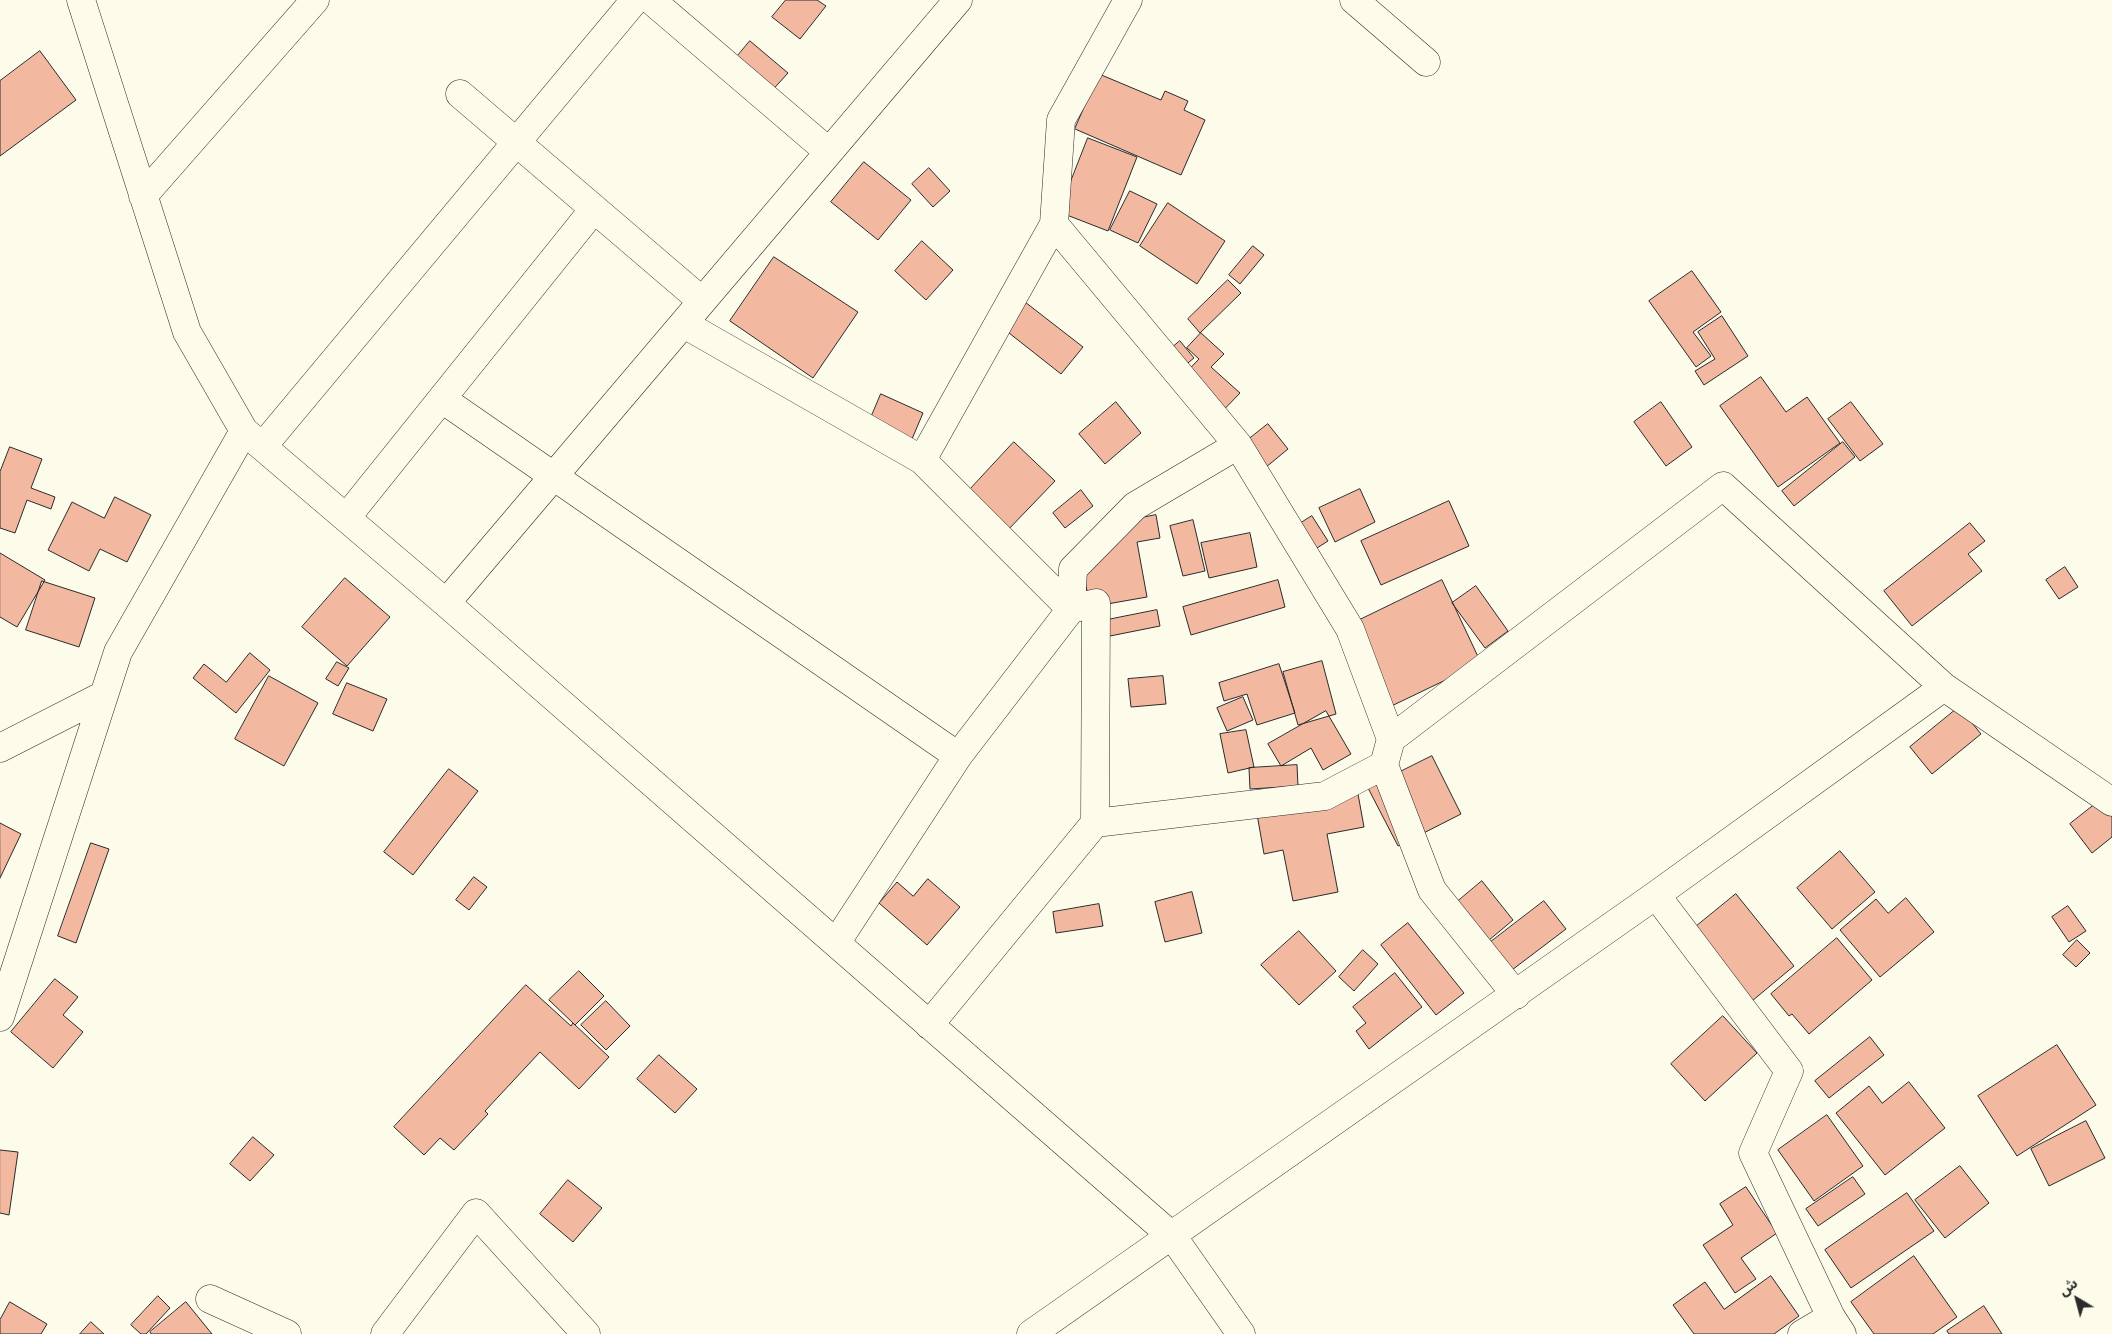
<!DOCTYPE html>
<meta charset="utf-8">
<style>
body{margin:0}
#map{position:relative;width:2112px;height:1334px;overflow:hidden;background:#fdfbea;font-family:"Open Sans","Noto Sans Arabic",sans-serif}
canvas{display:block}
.north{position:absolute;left:2052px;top:1274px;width:50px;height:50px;-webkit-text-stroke:4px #fdfbea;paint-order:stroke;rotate:323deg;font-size:14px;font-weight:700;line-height:20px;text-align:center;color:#2b2b2b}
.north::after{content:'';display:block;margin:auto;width:18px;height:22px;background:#2b2b2b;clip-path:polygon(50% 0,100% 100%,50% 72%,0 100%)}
</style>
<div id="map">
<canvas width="2112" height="1334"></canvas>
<div class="north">ش</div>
</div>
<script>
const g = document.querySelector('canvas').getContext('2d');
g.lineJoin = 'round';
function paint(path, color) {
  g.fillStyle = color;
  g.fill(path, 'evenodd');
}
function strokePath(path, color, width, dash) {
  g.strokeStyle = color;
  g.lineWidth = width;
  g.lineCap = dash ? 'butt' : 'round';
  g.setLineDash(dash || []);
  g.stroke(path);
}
const building = new Path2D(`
 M786,0H817L826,6L800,39L772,17Z
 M750,41L788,73L768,95L731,64Z
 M40,51L76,100L0,156V81Z
 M1099,74L1161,100L1165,91L1188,101L1184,110L1205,120L1181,175L1075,129Z
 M1088,138L1137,157L1108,231L1059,212Z
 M864,162L911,200L878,240L831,202Z
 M929,168L950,191L933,207L912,184Z
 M1130,191L1157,204L1138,243L1110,230Z
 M1168,203L1225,241L1197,284L1140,246Z
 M922,241L953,270L926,300L895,271Z
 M1253,246L1264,255L1240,284L1229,275Z
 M774,257L858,312L813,378L730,321Z
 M1692,271L1721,312L1693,332L1711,356L1696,367L1649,301Z
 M1228,280L1241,293L1200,333L1188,319Z
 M1025,302L1083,347L1061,374L1004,329Z
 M1722,316L1748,356L1704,385L1695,371L1715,359L1698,332Z
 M1201,333L1224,354L1211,367L1240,393L1212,422L1173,386L1199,359L1187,348Z
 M1180,341L1194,358L1168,379L1154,363Z
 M1761,377L1786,412L1807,397L1840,443L1778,487L1720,406Z
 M881,394L923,413L912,439L870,420Z
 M1116,402L1141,433L1105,464L1079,434Z
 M1661,402L1692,447L1666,466L1634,422Z
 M1851,402L1883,444L1860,461L1828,419Z
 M1268,424L1288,449L1254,477L1234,451Z
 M1014,442L1055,481L1004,534L964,496Z
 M1843,442L1855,457L1794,506L1782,491Z
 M10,447L42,459L31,488L55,497L51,509L27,500L15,533L0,528V472Z
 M1360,489L1375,522L1335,542L1319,508Z
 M1081,490L1093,506L1065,528L1053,513Z
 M115,497L151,515L127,562L100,549L89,571L48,550L72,502L104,518Z
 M1449,501L1469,546L1381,585L1361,541Z
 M1156,515L1160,538L1137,542L1147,597L1090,607L1080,554L1105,525Z
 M1312,516L1328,541L1298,560L1282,535Z
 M1193,520L1205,571L1183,576L1170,526Z
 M1970,523L1985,541L1968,554L1982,571L1912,626L1884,591Z
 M1250,533L1257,567L1209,578L1201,543Z
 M0,553L45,580L17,627L0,617Z
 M2065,567L2078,587L2059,599L2046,580Z
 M345,578L390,617L347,666L302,627Z
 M1278,580L1285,607L1191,635L1183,607Z
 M1442,580L1481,663L1379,712L1339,630Z
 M42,581L95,598L79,647L26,630Z
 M1476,586L1508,631L1485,648L1452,603Z
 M1157,610L1160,626L1100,638L1097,622Z
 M250,653L270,670L236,713L193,678L204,664L226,682Z
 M1322,661L1336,714L1298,725L1283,672Z
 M337,662L349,668L338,686L326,679Z
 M1279,664L1295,713L1257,725L1247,694L1224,701L1219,683Z
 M269,676L318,703L284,766L235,739Z
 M1163,676L1166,704L1131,707L1128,679Z
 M347,683L387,699L373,731L333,714Z
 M1243,697L1253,720L1227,731L1217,708Z
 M1959,707L1981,734L1932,774L1910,747Z
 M1326,711L1351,754L1323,770L1311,748L1281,766L1268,744Z
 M1246,730L1254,767L1228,773L1220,734Z
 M1432,756L1461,814L1398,846L1368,788Z
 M1297,765L1298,786L1250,789L1249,768Z
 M449,769L478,791L413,875L384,852Z
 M1358,794L1364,827L1327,834L1338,892L1293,901L1283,850L1264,854L1257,814Z
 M2103,798L2112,809V837L2092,853L2070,824Z
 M0,823L21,834L0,878Z
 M91,843L109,849L76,943L58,936Z
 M1840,851L1875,892L1832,929L1797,888Z
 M474,877L487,887L469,910L456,900Z
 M928,879L960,907L927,945L879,903L897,882L913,896Z
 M1482,881L1513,920L1476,951L1444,913Z
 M1192,892L1202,933L1165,942L1155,902Z
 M1736,894L1794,966L1752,1001L1693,929Z
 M1906,898L1934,932L1880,977L1840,930L1876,899L1888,913Z
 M1544,901L1566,929L1504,976L1483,948Z
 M1099,904L1103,926L1056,933L1053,912Z
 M2068,906L2086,931L2069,942L2052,917Z
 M1408,923L1464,993L1436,1015L1381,945Z
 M1299,931L1336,971L1299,1005L1261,965Z
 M1837,938L1872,980L1809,1034L1792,1014L1789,1016L1771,994Z
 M2077,940L2090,953L2076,967L2063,955Z
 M1363,950L1378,964L1354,991L1339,977Z
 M579,971L604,996L575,1025L549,1000Z
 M1395,973L1422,1007L1369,1049L1356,1031L1366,1023L1353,1007Z
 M55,979L78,997L63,1015L83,1032L53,1068L11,1032Z
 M526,985L571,1026L573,1023L609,1057L579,1089L540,1052L485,1111L488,1114L454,1150L440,1138L424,1155L394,1127Z
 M606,1001L630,1026L606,1050L581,1025Z
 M1723,1016L1757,1053L1705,1101L1671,1064Z
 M1870,1037L1884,1055L1829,1098L1815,1081Z
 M2057,1045L2096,1105L2017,1156L1978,1096Z
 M659,1055L697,1089L675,1113L637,1079Z
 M1909,1082L1945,1128L1885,1175L1836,1113L1869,1086L1882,1103Z
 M1827,1115L1863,1166L1814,1201L1778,1150Z
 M2086,1121L2105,1158L2049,1186L2031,1149Z
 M253,1137L274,1155L250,1181L230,1164Z
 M0,1150L18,1152L9,1215L0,1213Z
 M1960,1166L1989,1203L1945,1238L1915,1200Z
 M1853,1177L1865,1194L1818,1226L1806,1209Z
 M568,1180L602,1208L573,1242L540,1214Z
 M1746,1187L1777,1233L1741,1258L1756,1279L1735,1293L1703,1245L1733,1225L1720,1204Z
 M1907,1193L1934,1231L1851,1288L1825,1250Z
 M1914,1256L1957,1317L1933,1334H1874L1851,1302Z
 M1771,1276L1799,1316L1774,1334H1694L1673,1305L1705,1282L1724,1309Z
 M158,1296L170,1308L146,1334H141L131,1325Z
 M10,1302L47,1324L41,1334H0V1320Z
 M186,1302L212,1334H151L150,1332Z
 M1984,1306L2002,1334H1949L1947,1331Z
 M91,1322L104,1334H80Z`);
paint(building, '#f2b8a0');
strokePath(building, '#2b2b2b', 1);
const minor = new Path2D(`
 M81,0L187,332L244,431L446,603L1173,1237L1241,1334
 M651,0L829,152
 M1354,0L1426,62
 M460,94L702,301
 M143,196L315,0
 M1054,224L1238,445L1350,629L1391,739L1384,765L1432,890L1516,995
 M684,324L922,460L1071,609
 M442,399L958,756
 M263,446L635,0
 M922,460L1054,224L1061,120L1128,0
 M346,518L594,209
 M446,603L958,0
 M1391,739L1723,486L1944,687L2112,802
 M0,748L104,695
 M1095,823L1325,796L1384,765
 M1656,895L1789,1071L1753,1153L1831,1317L1842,1334
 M836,943L958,756L1071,609L1073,569L1135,506L1238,445
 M0,1017L118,652L244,431
 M929,1025L1095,823L1096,603L1071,609
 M210,1299L287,1334
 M385,1334L476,1213L586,1334
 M1031,1334L1656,895L1944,687
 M1802,1334L1831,1317`);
strokePath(minor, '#2b2b2b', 29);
strokePath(minor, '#fdfbea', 28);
</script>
